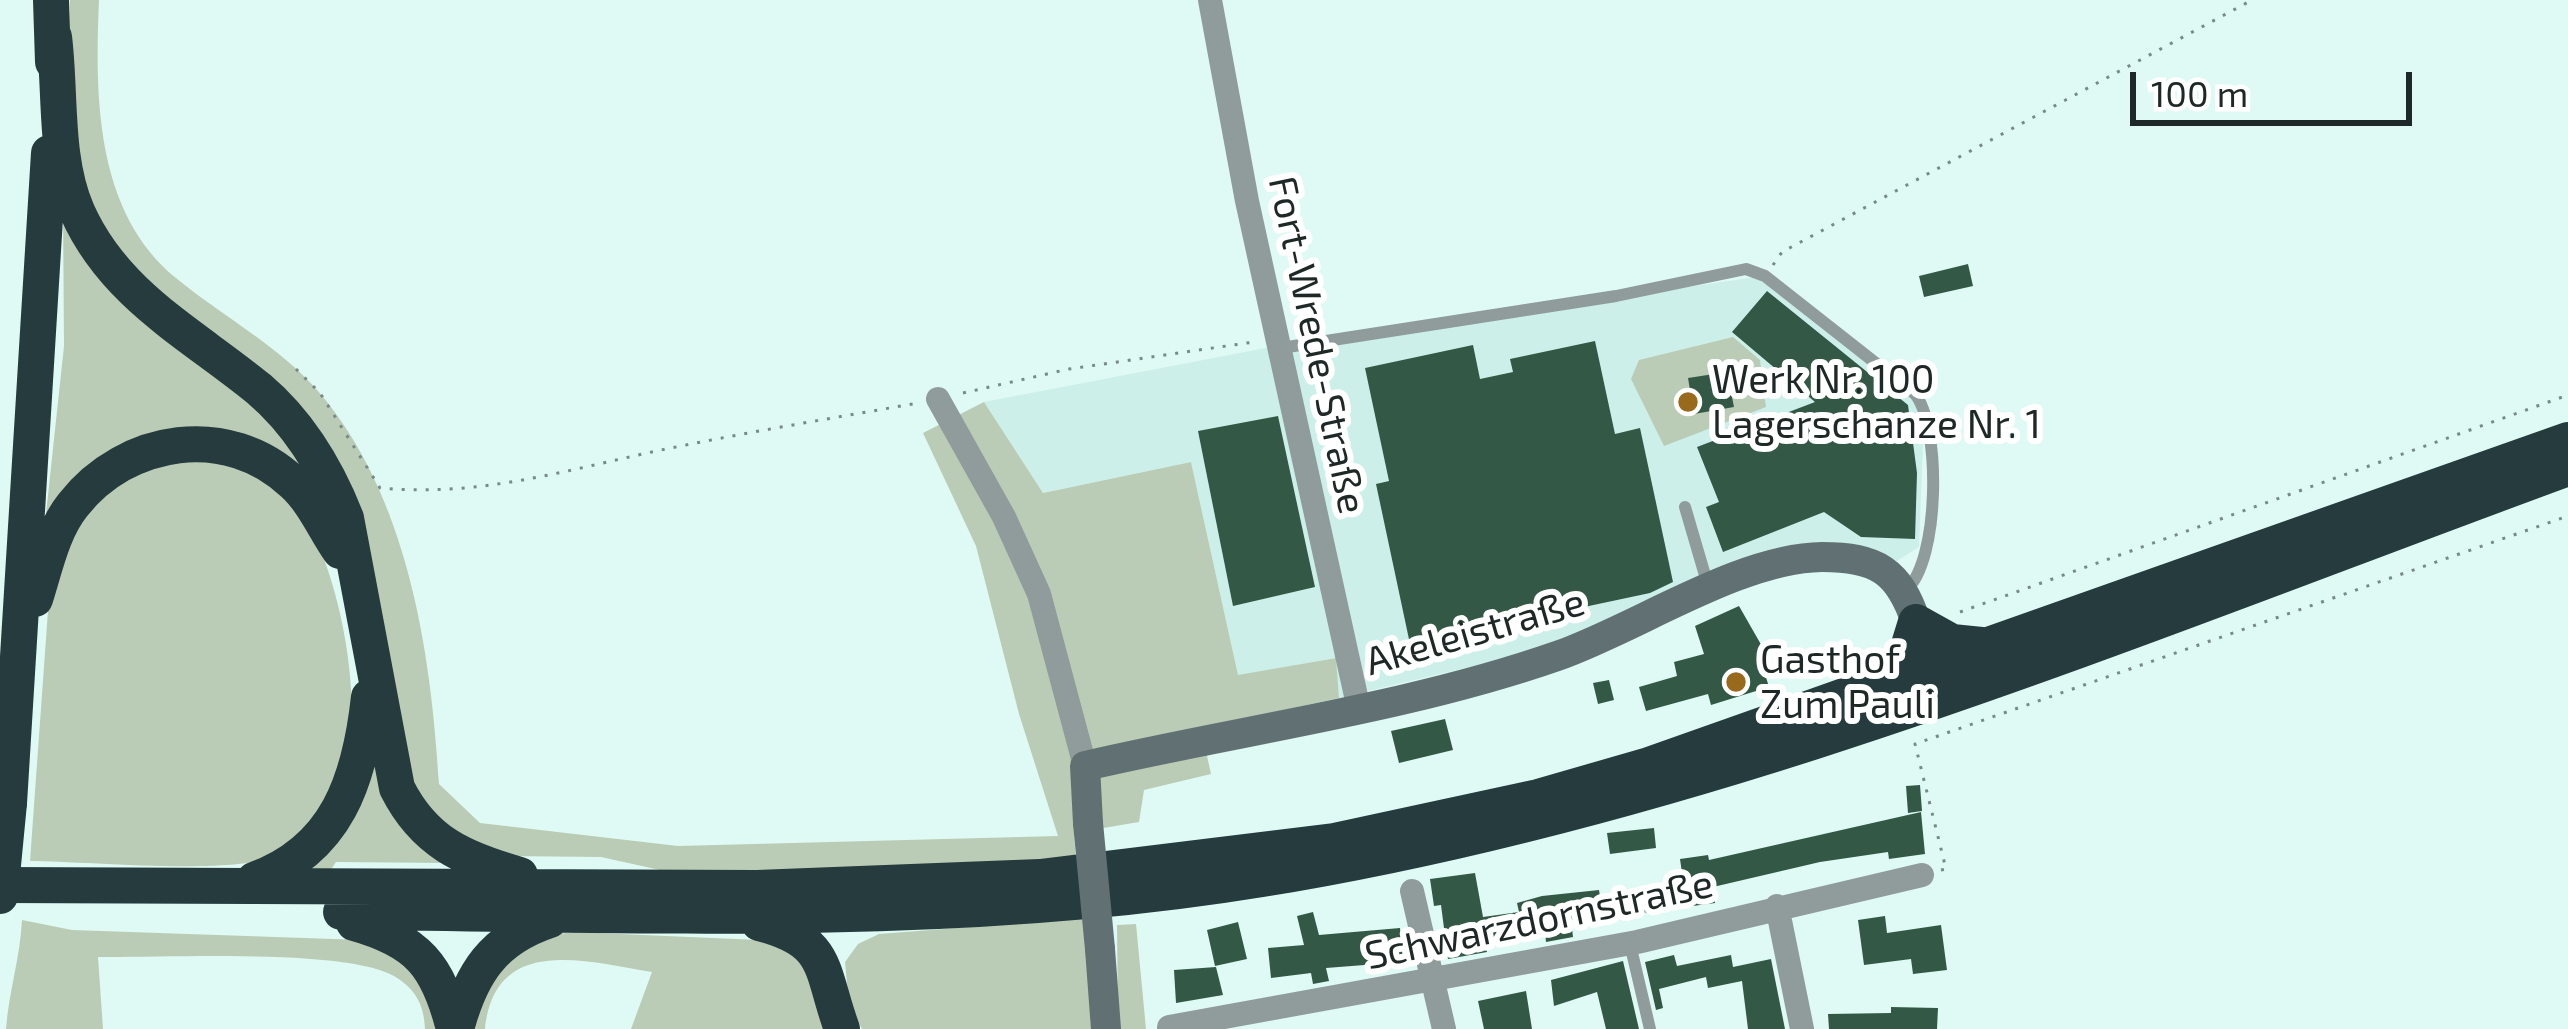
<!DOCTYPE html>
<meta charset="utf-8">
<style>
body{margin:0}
#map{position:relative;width:2568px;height:1029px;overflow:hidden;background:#dffaf5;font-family:"Exo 2",sans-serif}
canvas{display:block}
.scale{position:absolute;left:2130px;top:72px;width:282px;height:54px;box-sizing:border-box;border:6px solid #1e2826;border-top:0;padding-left:15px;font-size:36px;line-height:42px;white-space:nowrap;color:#1e2826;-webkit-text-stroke:9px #fff;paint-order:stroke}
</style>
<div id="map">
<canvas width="2568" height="1029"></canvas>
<div class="scale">100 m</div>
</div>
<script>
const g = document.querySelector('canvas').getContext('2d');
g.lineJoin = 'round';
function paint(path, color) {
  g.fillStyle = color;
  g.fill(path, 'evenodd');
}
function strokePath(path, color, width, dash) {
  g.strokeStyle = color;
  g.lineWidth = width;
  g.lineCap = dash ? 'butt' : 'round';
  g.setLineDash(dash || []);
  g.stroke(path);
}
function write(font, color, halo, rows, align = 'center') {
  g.font = font + ' "Exo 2",sans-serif';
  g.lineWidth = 12;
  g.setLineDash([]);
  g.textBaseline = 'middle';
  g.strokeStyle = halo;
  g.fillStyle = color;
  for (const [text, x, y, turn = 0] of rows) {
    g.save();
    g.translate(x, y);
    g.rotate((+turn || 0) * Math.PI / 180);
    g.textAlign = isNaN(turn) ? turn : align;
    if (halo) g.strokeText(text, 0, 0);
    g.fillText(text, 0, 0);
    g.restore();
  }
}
paint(new Path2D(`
 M1770,275L1925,394L1919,547L1897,561L1828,548L1566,644L1339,698L1335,658L1238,676L1191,462L1043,493L984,402L1276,346Z`), '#ccf0e9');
paint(new Path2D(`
 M70,0H99C95,96 95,212 176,278C222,316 279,346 318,391C408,496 431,651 439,784L480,823L678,846L1058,836L1019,714L976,546L923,433L984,402L1043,493L1191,462L1238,675L1336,658L1339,698L1201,728L1211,774L1144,790L1139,822L1074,833L1076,864L678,874L601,857L504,856L468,849L414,802L342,480L170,315L82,202L69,63Z
 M63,209L249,394L324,484L206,434L45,523L64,346Z
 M1733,337L1760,360L1766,407L1664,446L1631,379L1639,360Z
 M212,454C234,466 276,478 292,498C341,559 376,736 331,805C322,820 292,846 277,855C239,876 81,861 30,861L50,583L60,543L117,474Z
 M368,755L446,863L336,862L328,874H290Z
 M1085,918L1093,1029H862L849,1004L845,962L858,944L879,934Z
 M22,920L72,930L363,940C410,954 427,984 437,1029H425C424,1005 416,989 394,976C343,948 164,958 98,957L103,1029H6C9,990 20,959 22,920Z
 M1136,924L1146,1029H1118L1117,925Z
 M574,932L782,941L799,951L829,1029H631L652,972C585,961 495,934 485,1029H468L478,983L543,936Z`), '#bbccb6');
paint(new Path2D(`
 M1968,264L1973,286L1924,297L1919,276Z
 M1767,291L1908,405L1917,473L1915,539L1861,537L1824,512L1723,552L1706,507L1719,502L1697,447L1815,402L1732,332Z
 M1595,341L1615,434L1640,428L1673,582L1650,593L1410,644L1376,484L1389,481L1365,368L1473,345L1480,379L1513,372L1510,359Z
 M1727,372L1734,407L1694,414L1688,378Z
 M1278,416L1315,587L1233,606L1198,431Z
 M1739,606L1763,648L1758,651L1769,687L1711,705L1708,694L1646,711L1639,687L1677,676L1674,662L1704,654L1695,626Z
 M1609,680L1614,700L1598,704L1593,683Z
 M1445,719L1453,750L1399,763L1391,731Z
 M1920,785L1922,811L1908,813L1906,786Z
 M1921,812L1925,854L1889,859L1888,852L1820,862L1713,887L1715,903L1641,913L1636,889L1683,880L1680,859L1708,855L1709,860Z
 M1654,828L1656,848L1610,854L1607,833Z
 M1475,873L1483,917L1519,912L1517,903L1542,896L1599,890L1603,915L1571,920L1573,937L1546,942L1544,923L1516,931L1517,939L1486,946L1487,952L1448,959L1441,905L1434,906L1430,879Z
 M1313,912L1319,935L1400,928L1403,962L1326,968L1329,981L1313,984L1311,973L1271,978L1268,948L1304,945L1297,916Z
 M1885,916L1887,933L1941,925L1947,970L1913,974L1911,959L1864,965L1858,920Z
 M1238,922L1247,959L1215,966L1207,930Z
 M1674,955L1677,966L1731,955L1733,967L1771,959L1785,1029H1748L1742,981L1708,988L1706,977L1659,989L1663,1008L1656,1010L1645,962Z
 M1623,961L1639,1029H1606L1597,992L1554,1006L1551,980Z
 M1216,967L1223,995L1176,1003L1174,970Z
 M1526,991L1532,1029H1484L1478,1001Z
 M1891,1007L1938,1008L1937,1029H1829L1828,1014L1891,1013Z`), '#335946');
strokePath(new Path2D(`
 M1773,265L1782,252L2252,0
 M296,369L320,393L380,488C487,498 578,466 681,446C760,430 839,417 918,403
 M963,393L1069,369L1254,342
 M1960,612L2568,395
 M1941,870L1946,869L1915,744L2568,516`), '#788a87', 3, [3, 9]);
strokePath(new Path2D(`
 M1281,348L1616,296L1746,269L1765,276L1915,394C1941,426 1940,561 1906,590
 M1685,507L1709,589
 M1630,944L1650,1029`), '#909b9c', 12);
strokePath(new Path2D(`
 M1210,0L1247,201L1358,705
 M938,399L1004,517L1039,594L1085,766
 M1412,891L1444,1029
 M1777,906L1802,1029
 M1169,1027L1637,942L1922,875`), '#909b9c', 24);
strokePath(new Path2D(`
 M1088,823L1085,766C1240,730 1408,708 1557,656C1635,629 1739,558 1822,557C1877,557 1899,571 1916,622
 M1100,949L1106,1029`), '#617173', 30);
strokePath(new Path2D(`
 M51,0L53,62
 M54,37C61,92 54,159 77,211C114,295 192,334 259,389C299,423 327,470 346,518L397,788C424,842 463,859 520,875
 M35,599C45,568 52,531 73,505C126,437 228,421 293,483C314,502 324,528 340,551
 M1880,684L1904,661L1916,622L1952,642L1991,646
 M9,803L49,153
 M254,880C337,850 360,780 369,697
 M0,885L757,888L1040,877L1334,841L1538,797L1649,765L2568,440
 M341,912C647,914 958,929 1262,879C1713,806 2140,625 2568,468
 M354,923C418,941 438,965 454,1029
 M759,923C831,941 820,970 842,1029
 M456,1029C471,973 493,939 550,920`), '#253b3e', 36);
strokePath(new Path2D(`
 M1088,823L1100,949`), '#617173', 30);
strokePath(new Path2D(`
 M0,896L9,803`), '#253b3e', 36);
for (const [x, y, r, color] of [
 [1688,402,12,"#9a6a1c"],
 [1736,682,12,"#9a6a1c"]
]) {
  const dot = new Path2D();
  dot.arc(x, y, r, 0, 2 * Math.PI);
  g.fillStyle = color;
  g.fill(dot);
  strokePath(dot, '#fff', 4.5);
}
write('39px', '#1e2826', '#fff', [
 ["Fort-Wrede-Straße",1317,345,78],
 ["Akeleistraße",1475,632,-16],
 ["Schwarzdornstraße",1539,920,-12]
]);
write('39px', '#1e2826', '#fff', [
 ["Werk Nr. 100",1712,380],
 ["Lagerschanze Nr. 1",1712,425],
 ["Gasthof",1760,660],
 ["Zum Pauli",1760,705]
], 'left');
</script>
